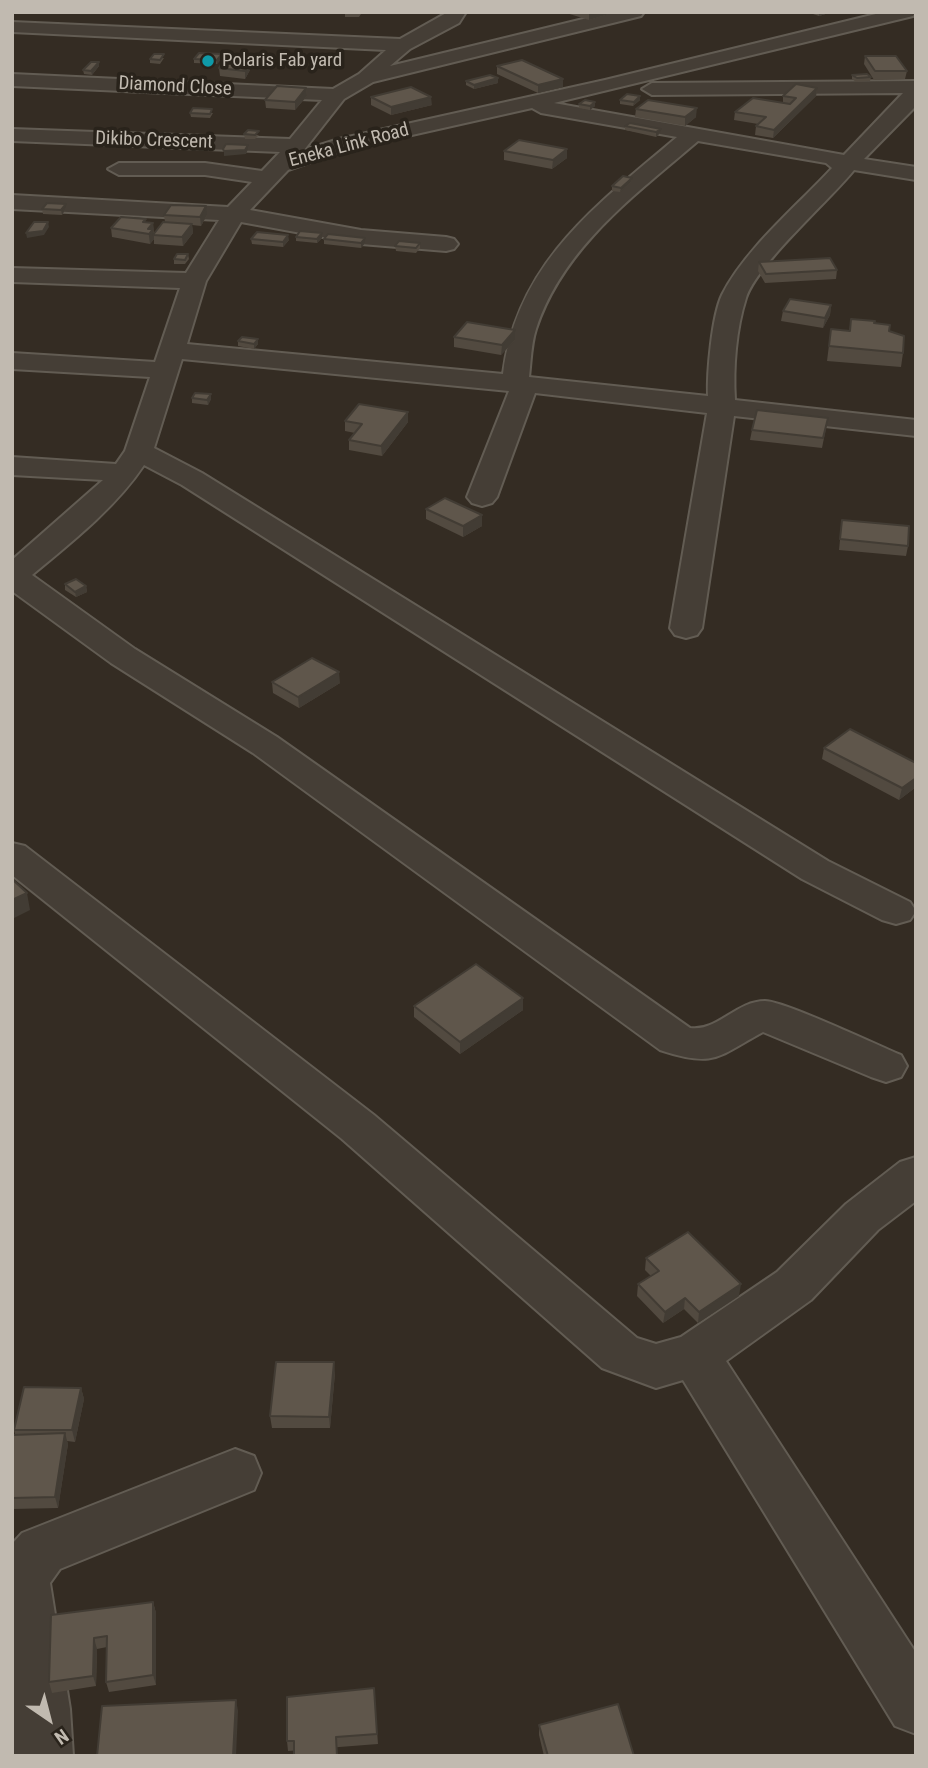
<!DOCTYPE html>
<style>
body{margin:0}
#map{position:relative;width:928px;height:1768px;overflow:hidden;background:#342c23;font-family:"Roboto Condensed",sans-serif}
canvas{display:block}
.frame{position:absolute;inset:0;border:14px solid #c1bab0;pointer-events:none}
.north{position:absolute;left:14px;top:1684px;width:70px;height:70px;-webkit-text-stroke:5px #29231b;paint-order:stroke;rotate:145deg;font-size:19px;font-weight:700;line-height:28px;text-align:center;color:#c1bab0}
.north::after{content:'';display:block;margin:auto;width:24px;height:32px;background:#c1bab0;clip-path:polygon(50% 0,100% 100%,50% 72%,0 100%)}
</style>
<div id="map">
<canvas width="928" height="1768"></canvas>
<div class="frame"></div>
<div class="north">N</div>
</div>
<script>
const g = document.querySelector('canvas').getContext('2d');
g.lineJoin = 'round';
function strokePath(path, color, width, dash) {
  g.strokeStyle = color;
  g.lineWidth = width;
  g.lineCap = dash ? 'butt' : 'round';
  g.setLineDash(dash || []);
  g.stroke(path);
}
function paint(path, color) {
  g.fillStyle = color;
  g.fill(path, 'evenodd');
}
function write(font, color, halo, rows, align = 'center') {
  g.font = font + ' "Roboto Condensed",sans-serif';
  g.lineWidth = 7;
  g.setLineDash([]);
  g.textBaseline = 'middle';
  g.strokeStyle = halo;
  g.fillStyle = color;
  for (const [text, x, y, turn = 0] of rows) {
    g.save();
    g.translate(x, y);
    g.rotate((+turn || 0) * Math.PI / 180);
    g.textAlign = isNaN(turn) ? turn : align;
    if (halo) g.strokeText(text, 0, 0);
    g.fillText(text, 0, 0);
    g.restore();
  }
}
const minor = new Path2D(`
 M448,12H466L459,23L410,49L390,66L612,12H644L641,16L373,82L344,99L304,150L339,139L605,80L884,12H916L913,16L554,103L844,155L903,93L652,95L642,89L652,83L916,81V106L864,159L916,167V180L854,170C829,201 757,264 746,298C736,329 733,368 735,400L916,420V436L734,416L702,628L697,635L686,638L675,635L670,628L707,413L535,393L497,497L492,503L482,506L472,503L467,497L509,391L182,359L154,448L202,473L828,861L910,902L916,911L910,920L896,924L882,920L802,879L182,485L144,465C116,507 72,542 32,575L135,649L277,737L690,1028C717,1032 736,1001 765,1001C784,1001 877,1045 901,1055L907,1066L901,1077L886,1082L871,1077L763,1032C717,1057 715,1068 660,1050L253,753L111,663L12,591V560L103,480L12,475V457L116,464L125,451L150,377L12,369V353L155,362L180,288L12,282V268L186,273L219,220L12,209V195L228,207L252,182L205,175H119L108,169L119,163H205L262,171L280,152L12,141V129L290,139L322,100L12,86V74L333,89L359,74L386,50L12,32V22L400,39ZM532,108L541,113L677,137C597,205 517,262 503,374L187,344L206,281L241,222L361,244L446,251L454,249L458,244L454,239L446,237L361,230L250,210L288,170L345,150ZM698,141L826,163L832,168C798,205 744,250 722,295C712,316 707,373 708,396L529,377C531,361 531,344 536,329C563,247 635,195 698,141Z
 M12,843L25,846L374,1115L637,1338L656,1344L681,1337L777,1272L846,1204L900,1162L916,1157V1201L878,1230L811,1300L726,1361L916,1653V1734L895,1726L683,1380L656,1388L602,1368L342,1139L12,875Z
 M235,1449L254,1456L261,1473L254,1490L60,1569L50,1583L70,1709L73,1756H13L12,1544L22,1533Z`);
strokePath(minor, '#625c53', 4);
paint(minor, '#453e36');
paint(new Path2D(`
 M345,12H361V14L359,17H345Z
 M563,12H609V14L589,20Z
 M807,12H832L819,16Z
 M222,54V58L217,64L194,63V59Z
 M249,56L250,70L245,79L220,76L219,68Z
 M865,56L907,71L905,79L874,80L864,64Z
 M164,58L160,64L150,63V59Z
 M99,62V66L92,75L84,74L83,70Z
 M497,66L563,79V87L538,93L497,74Z
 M852,75L871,77L870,81L856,82L852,79Z
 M466,81L498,83L474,89L466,85Z
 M306,88L307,96L295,110L266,108L265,100Z
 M817,88L816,96L773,138L755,135L756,126L758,124L734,120L735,112L783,103V96Z
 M371,97L432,105L391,115L371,105Z
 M620,100H640L633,106L620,104Z
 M579,104L595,106L590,110L579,108Z
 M636,109L696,117L685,126L635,117Z
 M190,113H213L210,118L191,117Z
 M625,126L660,133L656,137L625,130Z
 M244,134L259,135L255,139H245Z
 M504,151L567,158L552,169L504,160Z
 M632,178L631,182L620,192L612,191V186Z
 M66,204V208L62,215L43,214L42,209Z
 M164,215H207L201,226L192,225L193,233L183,246L154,244V239L150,244L112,237L111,228L146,222L153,223L154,234L165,222Z
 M296,237L322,238L317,243L296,241Z
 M365,238V243L361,248L324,244V239Z
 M251,239L289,240L283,247L252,244Z
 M420,243V248L416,253L396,251L395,246Z
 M188,254L189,259L185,264H174V259Z
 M759,262L837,270L836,279L765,283L758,271Z
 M831,305L830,315L823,328L781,321L783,311Z
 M851,319L889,331L903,353L901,367L827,361L831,329L849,331Z
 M454,337L515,340L501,355L454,347Z
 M238,341L258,344L254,349L238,346Z
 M192,398L211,399L208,405L192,403Z
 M408,412V422L382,456L349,450V440L355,433L345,431V421Z
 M828,418L822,448L750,440L752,430Z
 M426,509L482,526L463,537L426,519Z
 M842,520L908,546L906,556L839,550Z
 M65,584L86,586L87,592L76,597L65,590Z
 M272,682L340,683L299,708L273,693Z
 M824,748L916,763V787L899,800L822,759Z
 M523,998V1010L460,1054L414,1017V1006Z
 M646,1258L739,1296L698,1323L684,1309L663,1323L637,1296L638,1284L651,1276L645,1270Z
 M335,1373L330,1428H272L270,1416Z
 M81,1388L84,1399L75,1442L67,1441L68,1444L58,1508L12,1509V1435L15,1434L14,1430Z
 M153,1602L156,1613V1685L109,1692L106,1682L107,1647L97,1649L96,1686L52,1693L49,1682L51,1615Z
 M374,1688L378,1744L288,1751L287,1741Z
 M539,1725L634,1756H544L539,1735Z`), '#524a40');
paint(new Path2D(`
 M591,12H609V14L589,20V13Z
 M819,12H832L819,16Z
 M222,54V58L217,64V60Z
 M249,56L250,70L245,79V71L246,62Z
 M99,62V66L92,75L91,71Z
 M498,78V83L474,89V85Z
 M563,79V87L538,93V85Z
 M306,88L307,96L295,110V102Z
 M817,88L816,96L773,138L774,130Z
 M640,96V100L633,106L634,102Z
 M431,97L432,105L391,115V107Z
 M595,102V106L590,110V106Z
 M697,108L696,117L685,126V117Z
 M661,129L660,133L656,137V132Z
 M248,145V149L246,154L224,156V151Z
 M567,149V158L552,169L553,160Z
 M632,178L631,182L620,192L621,188Z
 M66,204V208L62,215L61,210Z
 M206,206L207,215L201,226L200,217Z
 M48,222L49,227L44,235L27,238L26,233Z
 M153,223L154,239L150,244L148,229Z
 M192,224L193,233L183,246L182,237Z
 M322,233V238L317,243V239Z
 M288,235L289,240L283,247V242Z
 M365,238V243L361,248V243Z
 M831,305L830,315L823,328L825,318Z
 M515,330V340L501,355L502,345Z
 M258,339V344L254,349V344Z
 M211,394V399L208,405L207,400Z
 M408,412V422L382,456L381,446Z
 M482,515V526L463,537V526Z
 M86,586L87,592L76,597L75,592Z
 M339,672L340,683L299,708L298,697Z
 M916,778V787L899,800L902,788Z
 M27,893L30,910L12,919V900Z
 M523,998V1010L460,1054V1042Z
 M741,1284L739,1296L698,1323L699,1312Z
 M685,1298L684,1309L663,1323L665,1312Z
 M334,1362L335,1373L330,1428L329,1417Z
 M81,1388L84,1399L75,1442L72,1430Z
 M65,1433L68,1444L58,1508L55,1497Z
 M153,1602L156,1613V1685L153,1675Z
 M94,1638L97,1649L96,1686L93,1676Z
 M236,1700L238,1711L236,1756H233Z`), '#423c34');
const building = new Path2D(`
 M199,53L222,54L217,60L194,59Z
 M154,54H164L160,60L150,59Z
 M226,56H249L246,62H249L245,71L219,68Z
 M865,56H896L907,71H875Z
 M522,60L563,79L538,85L497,66Z
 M91,62H99L91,71L83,70Z
 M867,74L871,77L857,78L852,75Z
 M490,75L498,78L474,85L466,81Z
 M796,84L817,88L774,130L756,126L766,117L735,112L753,98L790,104L796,98L783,96Z
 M277,86L306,88L295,102L265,100Z
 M411,87L431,97L391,107L371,97Z
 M627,94L640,96L634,102L620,100Z
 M585,100L595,102L590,106L579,104Z
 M648,100L697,108L685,117L636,109Z
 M193,108L212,109L210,114L190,113Z
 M630,123L661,129L656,132L625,126Z
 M248,130L259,131L255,135L244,134Z
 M519,140L567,149L553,160L504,151Z
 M226,144L248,145L245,150L224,151L223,149Z
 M623,176L632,178L621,188L612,186Z
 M47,203L66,204L61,210L42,209Z
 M171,205L206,206L200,217L164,215Z
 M121,217L146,219L143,222L153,223L148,229H153L149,234L111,228Z
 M34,222H48L43,231L26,233Z
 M163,222L192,224L182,237L153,235Z
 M300,231L322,233L317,239L296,237Z
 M257,232L288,235L283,242L251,239Z
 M328,234L365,238L361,243L324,239Z
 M399,241L420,243L416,248L395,246Z
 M177,254H188L185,260L174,259Z
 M830,258L837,270L766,274L759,262Z
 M790,299L831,305L825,318L783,311Z
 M851,319L875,321L874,323L890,325L889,331L904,336L903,353L829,346L831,329L850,331Z
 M467,322L515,330L502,345L454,337Z
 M242,337L258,339L254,344L238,341Z
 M195,393L211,394L207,400L192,398Z
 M359,404L408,412L381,446L349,440L362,424L345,421Z
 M757,410L828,418L823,438L752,430Z
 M445,498L482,515L463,526L426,509Z
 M842,520L909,526L908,546L840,539Z
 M76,579L86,586L75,592L65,584Z
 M312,658L339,672L298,697L272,682Z
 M850,729L916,763V778L902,788L824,748Z
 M12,879L27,893L12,900Z
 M476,964L523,998L460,1042L414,1006Z
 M688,1232L741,1284L699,1312L685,1298L665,1312L638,1284L659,1271L646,1258Z
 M276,1362H334L329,1417L270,1416Z
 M24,1387L81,1388L72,1430H14Z
 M65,1433L55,1497L12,1498V1435Z
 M153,1602V1675L106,1682L107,1636L94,1638L93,1676L49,1682L51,1615Z
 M374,1688L377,1734L336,1737L337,1756H294V1741H287V1697Z
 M236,1700L233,1756H97L102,1706Z
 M618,1704L634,1756H548L539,1725Z`);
paint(building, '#5f564b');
strokePath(building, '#423c34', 2);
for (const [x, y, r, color] of [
 [208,61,7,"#0f9aa8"]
]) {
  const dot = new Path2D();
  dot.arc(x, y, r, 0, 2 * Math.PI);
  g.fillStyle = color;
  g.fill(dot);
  strokePath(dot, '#29231b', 2.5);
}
write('19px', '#c1bab0', '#29231b', [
 ["Polaris Fab yard",222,61]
], 'left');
write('19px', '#c1bab0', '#29231b', [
 ["Diamond Close",175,87,3],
 ["Dikibo Crescent",154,141,2],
 ["Eneka Link Road",349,146,-15]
]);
</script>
